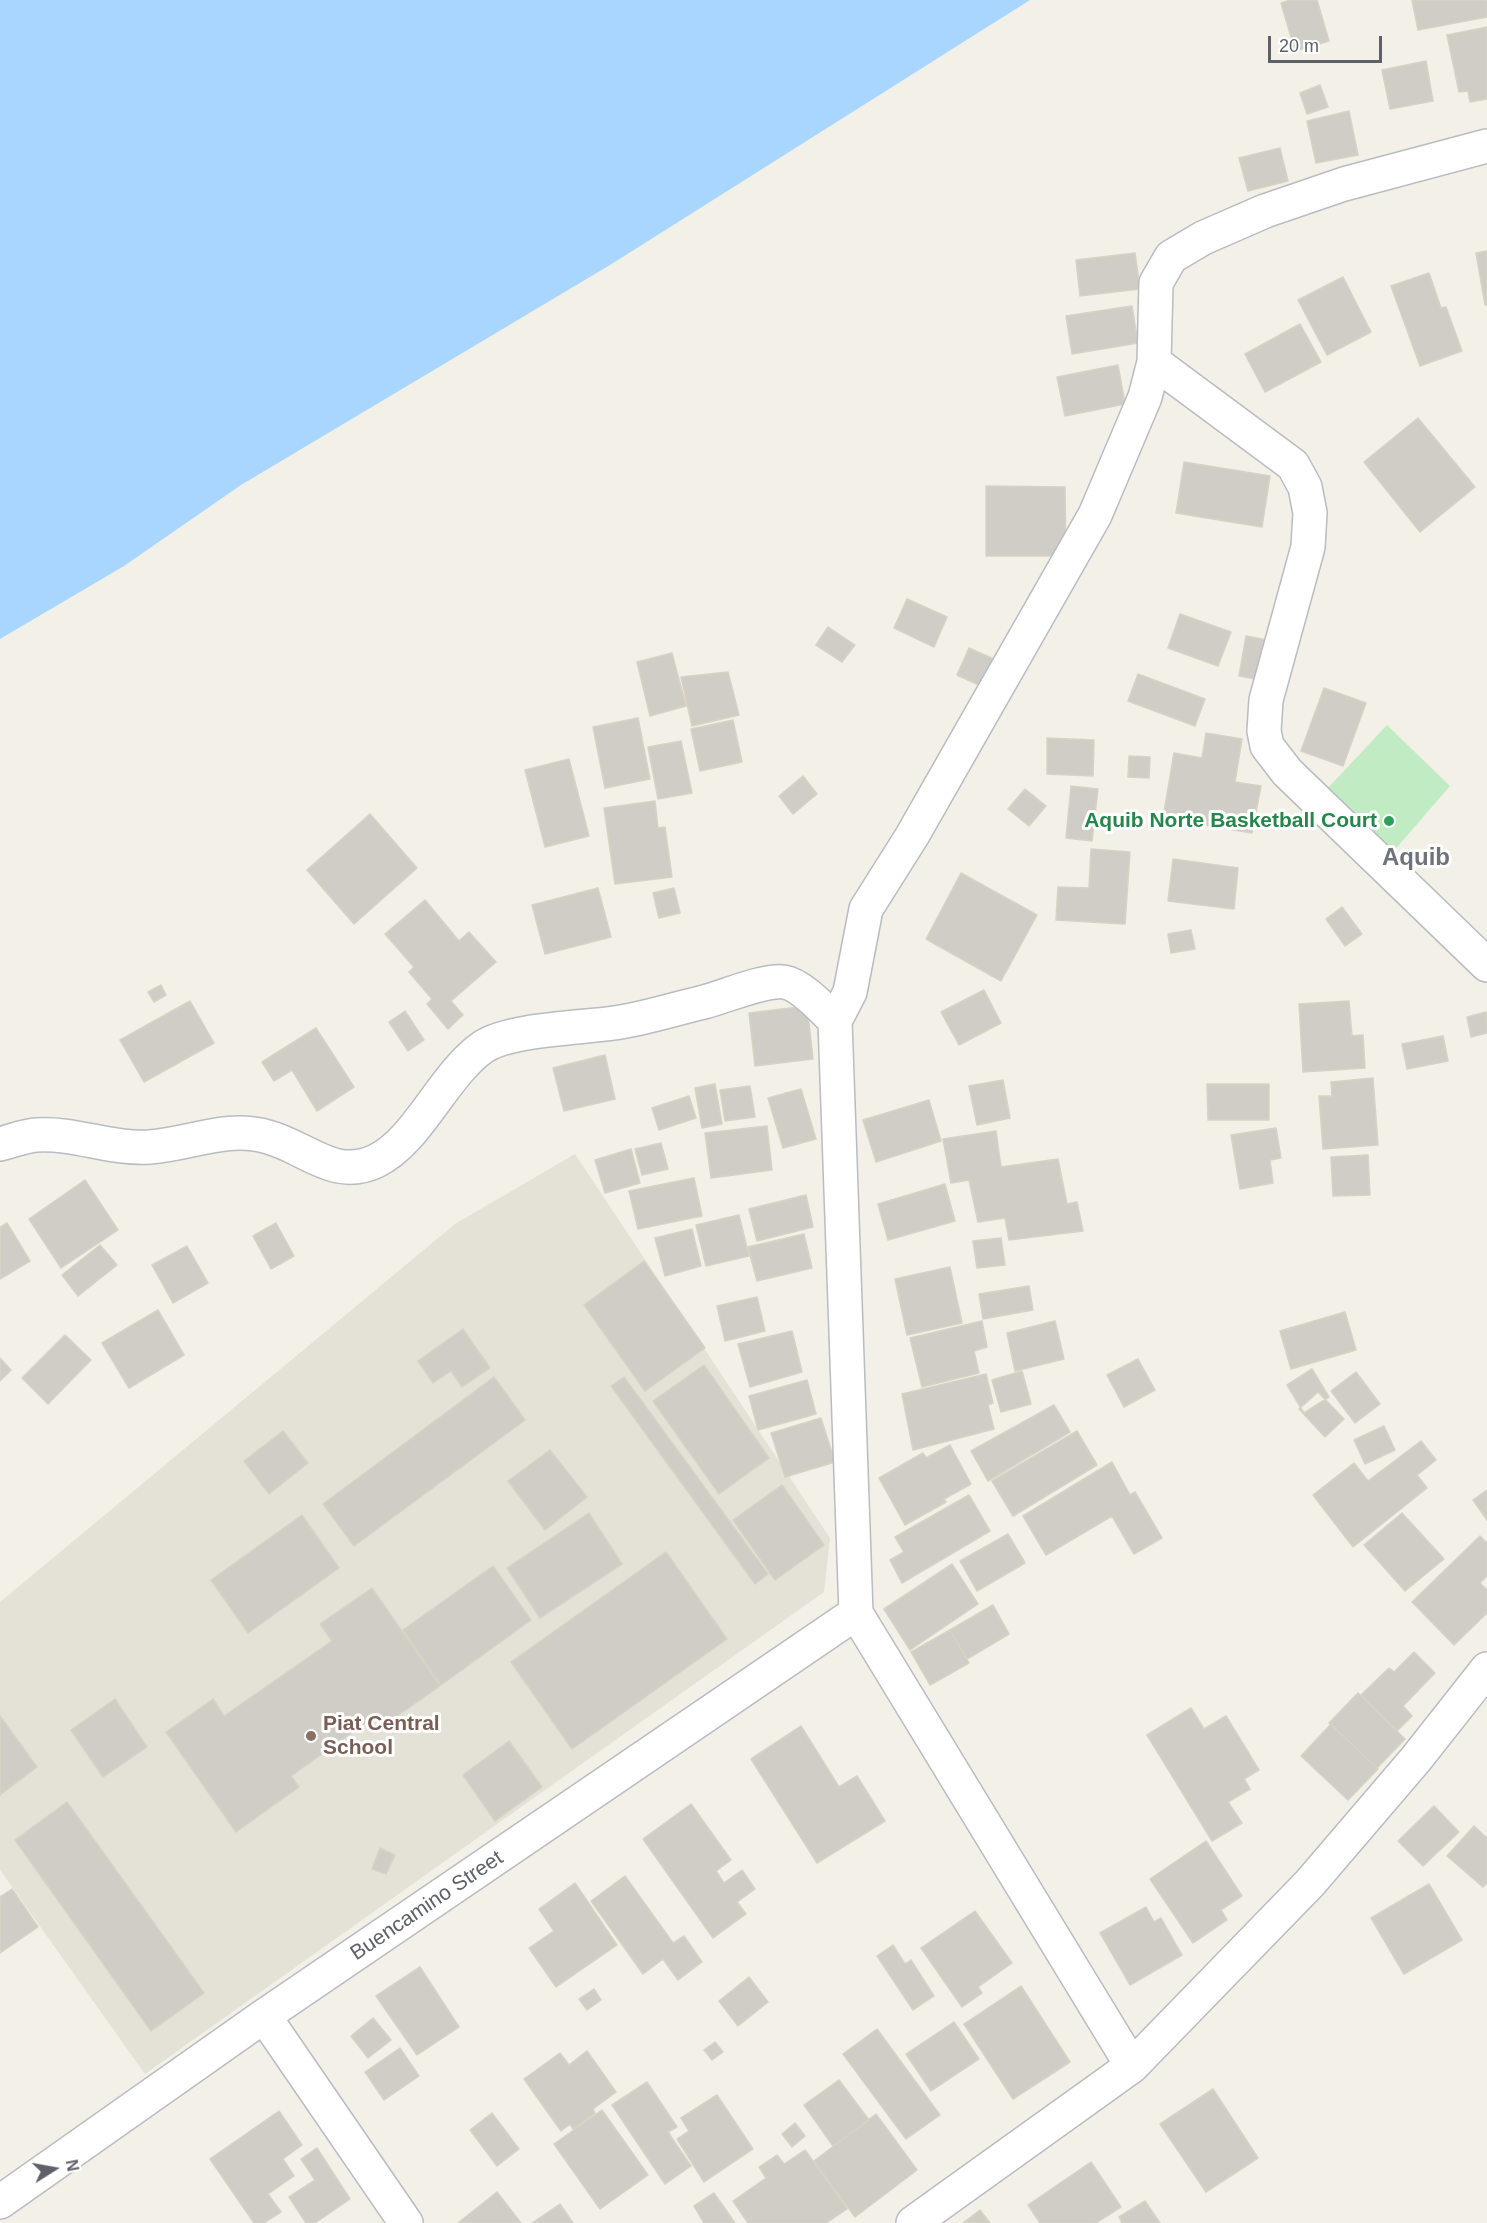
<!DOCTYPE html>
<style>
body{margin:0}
#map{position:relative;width:1487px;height:2223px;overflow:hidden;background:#f2f0e7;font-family:Arial,sans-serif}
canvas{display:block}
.north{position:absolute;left:24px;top:2139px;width:60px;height:60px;-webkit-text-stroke:4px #fff;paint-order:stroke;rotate:79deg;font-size:16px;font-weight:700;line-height:24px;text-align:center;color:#5e6268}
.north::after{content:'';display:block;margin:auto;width:21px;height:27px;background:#5e6268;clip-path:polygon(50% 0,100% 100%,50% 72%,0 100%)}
.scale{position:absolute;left:1268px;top:36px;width:114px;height:27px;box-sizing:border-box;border:3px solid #5e6268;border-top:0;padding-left:8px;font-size:18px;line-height:21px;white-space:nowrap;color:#5e6268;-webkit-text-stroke:4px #fff;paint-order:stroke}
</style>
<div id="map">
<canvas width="1487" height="2223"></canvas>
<div class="north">N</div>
<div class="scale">20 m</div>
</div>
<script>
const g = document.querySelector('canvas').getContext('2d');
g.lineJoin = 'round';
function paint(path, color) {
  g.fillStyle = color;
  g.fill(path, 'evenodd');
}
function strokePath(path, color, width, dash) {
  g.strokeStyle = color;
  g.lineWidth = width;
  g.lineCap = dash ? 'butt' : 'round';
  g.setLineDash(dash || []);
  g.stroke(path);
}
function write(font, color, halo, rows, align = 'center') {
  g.font = font + ' Arial,sans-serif';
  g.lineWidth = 6;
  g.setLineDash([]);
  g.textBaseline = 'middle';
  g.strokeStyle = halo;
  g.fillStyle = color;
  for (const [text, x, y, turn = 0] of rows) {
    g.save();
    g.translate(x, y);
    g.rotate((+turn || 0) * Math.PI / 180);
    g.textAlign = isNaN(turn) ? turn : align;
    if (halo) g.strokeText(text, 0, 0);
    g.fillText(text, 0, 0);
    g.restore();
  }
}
paint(new Path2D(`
 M575,1154L830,1538L824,1592L145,2074L0,1870V1602L455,1224Z`), '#e4e2d7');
paint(new Path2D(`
 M1387,725L1450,786L1392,853L1327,789Z`), '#c1ebc3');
paint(new Path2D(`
 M0,0H1030L610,265L241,485L124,566L0,639Z`), '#a9d6ff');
const building = new Path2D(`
 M1290,0H1317L1329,41L1295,51L1281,3Z
 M1412,0H1487V17L1418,30Z
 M1487,27V99L1470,102L1468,91L1459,92L1447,35Z
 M1426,61L1433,101L1390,109L1382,70Z
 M1320,85L1328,107L1307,114L1300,93Z
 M1349,111L1358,155L1316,163L1307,121Z
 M1280,148L1288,181L1248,191L1239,158Z
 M1487,251V305H1485L1476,253Z
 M1135,253L1140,289L1080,296L1076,260Z
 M1429,273L1441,308L1446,307L1462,351L1420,366L1391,286Z
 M1343,277L1371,332L1327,355L1298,300Z
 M1132,306L1138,343L1072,354L1066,316Z
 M1300,324L1321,362L1265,392L1245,354Z
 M1118,365L1125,404L1065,416L1057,377Z
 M1418,418L1475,487L1420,532L1364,462Z
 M1184,462L1270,476L1262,527L1176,513Z
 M986,486L1065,487L1066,556H986Z
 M907,599L947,617L934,647L894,628Z
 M1180,614L1231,632L1218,666L1168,648Z
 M828,627L855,645L842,662L816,645Z
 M1246,636L1267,640L1261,680L1239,676Z
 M969,648L996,660L983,687L957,675Z
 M672,653L686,706L650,716L637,662Z
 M728,672L739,715L692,726L681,677Z
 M1138,674L1205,699L1195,726L1128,701Z
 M1324,688L1366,703L1343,766L1301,751Z
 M638,718L650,779L605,788L593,727Z
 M733,720L742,762L700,771L691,729Z
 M1206,733L1242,739L1235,782L1261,786L1252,833L1163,818L1174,753L1202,758Z
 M1047,738L1094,740L1093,776L1047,774Z
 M681,741L692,793L658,799L648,747Z
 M1129,756L1150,757L1149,778L1128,777Z
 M569,759L589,836L545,847L525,770Z
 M803,776L817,794L793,814L779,796Z
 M1071,786L1098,789L1092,841L1066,838Z
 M1025,789L1046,806L1029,826L1008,809Z
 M655,801L658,828L665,827L672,877L615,884L604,808Z
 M370,814L417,868L354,924L307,870Z
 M1091,849L1130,852L1125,924L1056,920L1058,887L1089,888Z
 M1173,859L1238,868L1234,909L1168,901Z
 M961,873L1037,915L1001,981L926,939Z
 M598,888L611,937L545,954L532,905Z
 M674,888L680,913L659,918L653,893Z
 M425,900L459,941L469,932L496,962L451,1001L463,1015L448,1029L427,1004L432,999L409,972L414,967L385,934Z
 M1342,907L1362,934L1345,946L1326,919Z
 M1191,930L1195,949L1171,953L1168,934Z
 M161,985L166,995L154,1002L148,992Z
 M984,990L1001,1023L959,1045L941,1012Z
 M190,1001L214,1043L144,1082L120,1040Z
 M1349,1001L1352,1036L1363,1035L1365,1068L1303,1072L1299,1004Z
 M807,1006L813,1059L755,1066L749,1013Z
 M405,1011L424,1040L408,1051L389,1022Z
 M1486,1012L1487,1033L1471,1037L1467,1017Z
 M316,1028L354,1087L317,1111L292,1070L274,1081L262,1062Z
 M1443,1036L1448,1061L1407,1069L1402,1044Z
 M605,1055L615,1099L564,1111L553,1068Z
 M1373,1078L1378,1145L1323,1149L1319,1096H1332L1331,1082Z
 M1003,1080L1010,1118L977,1125L969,1086Z
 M715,1084L722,1124L702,1128L695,1088Z
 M1207,1084H1269V1120H1208Z
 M750,1086L755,1117L725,1121L720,1090Z
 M801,1089L816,1139L783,1148L768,1098Z
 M689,1096L696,1118L659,1130L652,1108Z
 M929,1100L941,1141L876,1162L863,1120Z
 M767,1126L772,1170L711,1178L705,1133Z
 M1276,1128L1281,1158L1270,1160L1273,1183L1240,1189L1231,1135Z
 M996,1131L1001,1167L1058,1159L1067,1204L1077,1202L1083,1231L1009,1240L1005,1218L978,1222L969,1180L951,1183L943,1139Z
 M661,1143L668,1169L642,1175L635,1149Z
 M631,1149L640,1183L605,1193L595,1160Z
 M1368,1155L1370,1195L1333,1196L1331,1157Z
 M694,1178L702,1216L638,1229L629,1191Z
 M85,1180L118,1230L61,1268L29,1219Z
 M945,1184L955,1221L888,1240L878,1204Z
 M806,1195L813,1227L757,1241L749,1209Z
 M739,1215L749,1256L706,1266L696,1225Z
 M7,1223L30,1261L0,1279V1227Z
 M276,1223L294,1256L271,1269L253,1236Z
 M692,1229L701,1266L665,1276L655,1238Z
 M804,1234L812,1268L757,1281L748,1247Z
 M1001,1238L1005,1265L977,1268L973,1241Z
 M100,1245L117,1265L78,1296L62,1275Z
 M187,1246L208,1283L173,1303L152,1265Z
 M644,1261L705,1348L645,1391L584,1305Z
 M950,1267L962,1323L907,1335L895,1279Z
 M1029,1286L1033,1310L983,1319L979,1294Z
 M757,1297L765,1331L725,1341L717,1306Z
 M158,1310L184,1355L129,1388L102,1343Z
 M1345,1312L1356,1350L1291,1369L1280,1331Z
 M982,1321L987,1347L974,1351L979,1373L922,1387L910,1338Z
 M1055,1321L1064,1359L1015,1371L1007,1333Z
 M463,1329L490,1368L462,1387L451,1371L433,1383L418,1361Z
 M792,1331L802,1372L750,1387L738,1344Z
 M65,1335L91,1360L48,1404L22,1378Z
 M0,1358L11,1370L0,1381Z
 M1138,1359L1155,1390L1124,1407L1107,1375Z
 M704,1365L769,1458L719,1494L653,1401Z
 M1312,1369L1329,1397L1304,1413L1287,1385Z
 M1022,1371L1031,1404L1001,1412L992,1380Z
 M1356,1372L1380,1404L1355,1423L1331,1391Z
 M986,1374L993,1403L988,1405L994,1429L913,1450L902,1394Z
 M494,1377L525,1420L354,1546L323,1504Z
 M624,1377L768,1574L755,1584L611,1386Z
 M807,1380L816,1414L758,1430L749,1396Z
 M1318,1392L1344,1419L1325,1437L1299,1409Z
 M1054,1405L1070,1432L988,1481L971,1451Z
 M821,1418L835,1462L785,1477L771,1433Z
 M1384,1426L1395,1450L1365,1464L1354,1440Z
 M283,1431L308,1463L269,1494L244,1461Z
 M1077,1431L1097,1465L1013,1516L992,1481Z
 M1421,1441L1436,1460L1417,1475L1427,1488L1353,1547L1313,1495L1354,1463L1368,1481Z
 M950,1445L971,1484L944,1499L946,1502L905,1525L879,1478L923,1453L926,1458Z
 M550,1450L587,1497L545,1530L508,1481Z
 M1112,1462L1130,1495L1135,1492L1162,1538L1134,1554L1112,1516L1046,1555L1023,1516Z
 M782,1485L824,1545L775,1580L733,1520Z
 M1487,1490V1520L1473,1500Z
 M969,1495L990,1531L902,1583L890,1560L904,1552L895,1537Z
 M589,1513L622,1564L540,1618L507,1568Z
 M1402,1513L1444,1559L1405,1591L1364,1545Z
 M302,1515L339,1568L248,1633L211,1580Z
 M1008,1534L1025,1563L977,1591L960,1561Z
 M1480,1536L1487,1543V1576L1480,1583L1487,1590V1613L1454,1645L1412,1602Z
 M666,1552L727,1639L572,1749L511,1662Z
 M952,1564L978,1604L910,1650L884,1609Z
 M493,1566L531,1620L441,1685L403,1630Z
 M372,1588L440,1686L381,1727L374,1717L291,1776L299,1787L236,1832L166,1732L213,1699L224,1716L332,1641L320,1624Z
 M993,1605L1009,1634L967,1659L950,1630Z
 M950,1630L969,1663L930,1685L911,1652Z
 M1414,1652L1435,1673L1403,1706L1412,1716L1397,1731L1361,1695L1389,1668L1394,1672Z
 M1358,1693L1405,1739L1377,1768L1329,1723Z
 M115,1699L147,1747L103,1777L71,1730Z
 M1191,1708L1204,1729L1226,1716L1259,1770L1244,1779L1250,1789L1228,1802L1242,1823L1212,1841L1147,1735Z
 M0,1716L37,1767L0,1795Z
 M1331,1724L1378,1769L1348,1800L1301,1756Z
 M801,1726L839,1787L857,1776L885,1821L817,1863L751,1759Z
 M509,1741L542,1787L495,1821L463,1775Z
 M67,1802L204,1993L151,2031L15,1840Z
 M691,1804L731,1860L716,1871L724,1883L742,1870L755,1889L737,1902L746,1914L713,1938L643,1839Z
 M1434,1806L1459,1832L1423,1866L1398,1841Z
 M1474,1826L1487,1838V1883L1483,1887L1447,1856Z
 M1206,1841L1242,1896L1221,1910L1227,1920L1193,1943L1150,1879Z
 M380,1848L395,1855L386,1874L372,1869Z
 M625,1876L673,1943L684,1936L702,1962L678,1980L663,1959L643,1974L591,1901Z
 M575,1883L617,1945L556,1987L529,1948L554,1931L539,1909Z
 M1429,1884L1462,1940L1404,1974L1371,1918Z
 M12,1889L38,1927L0,1953V1897Z
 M1146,1907L1154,1922L1161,1918L1182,1955L1130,1985L1100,1933Z
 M975,1911L1012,1963L978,1987L982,1993L962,2007L921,1948Z
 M893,1945L905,1964L911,1960L934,1996L913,2010L877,1956Z
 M420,1967L459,2027L417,2055L376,1996Z
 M749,1977L768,2002L738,2026L719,2001Z
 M1021,1986L1070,2062L1013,2099L964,2024Z
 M594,1989L601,2000L587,2010L579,1999Z
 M373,2018L391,2040L368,2058L351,2036Z
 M954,2022L979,2059L931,2091L906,2054Z
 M877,2029L940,2115L906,2139L843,2054Z
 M715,2042L723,2052L712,2060L704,2050Z
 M400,2048L419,2076L384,2100L365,2072Z
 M587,2051L616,2092L593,2109L595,2113L573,2129L570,2124L561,2131L524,2079L560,2053L569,2065Z
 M839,2080L869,2120L833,2146L804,2105Z
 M647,2082L677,2127L668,2132L691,2166L665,2184L612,2105Z
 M1213,2089L1258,2158L1206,2192L1160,2124Z
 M717,2095L753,2149L704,2182L677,2139L689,2131L681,2118Z
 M602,2110L648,2175L600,2209L554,2144Z
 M279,2111L302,2145L283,2159L294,2176L268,2194L281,2212L264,2223H254L210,2159Z
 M492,2113L519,2149L497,2166L470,2130Z
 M876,2114L917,2170L855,2217L814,2161Z
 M795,2123L805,2136L792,2147L782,2134Z
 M317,2148L350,2199L315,2223H306L289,2197L315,2180L301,2159Z
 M805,2150L847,2209L826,2223H748L733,2201L766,2178L759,2167L777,2155L784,2164Z
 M1091,2162L1121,2207L1096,2223H1040L1028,2205Z
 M497,2192L521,2223H458Z
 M714,2193L735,2223H704L694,2206Z
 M1145,2201L1160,2223H1122L1119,2217Z
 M560,2204L573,2223H532Z
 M980,2210L990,2223H963Z`);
paint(building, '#cfcdc5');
strokePath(building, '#d7d2c4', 1.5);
const minor = new Path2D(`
 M1154,362L1293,465L1305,487L1310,513L1308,547L1266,700L1264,731L1267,746L1287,772L1487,965
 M0,1144C12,1141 24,1136 36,1135C74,1132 112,1150 150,1147C192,1144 226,1125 268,1137C306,1147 334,1181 376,1161C418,1141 443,1075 483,1047C510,1029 581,1028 614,1023C644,1019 674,1009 704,1002C724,997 765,979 784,982C800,984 823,1009 835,1021
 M264,2016L406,2223
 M1132,2066L856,1613L835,1021L850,992L866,909L912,836L1095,515L1145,397L1154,362L1156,283L1171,257L1203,238L1265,211L1344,184L1487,146
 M0,2202L264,2016L856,1613
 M913,2223L1132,2066L1310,1883L1416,1759L1487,1669`);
strokePath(minor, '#b9bcc1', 36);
strokePath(minor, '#fff', 33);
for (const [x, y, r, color] of [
 [1389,821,6,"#2e9e5b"],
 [311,1736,6,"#8d6e63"]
]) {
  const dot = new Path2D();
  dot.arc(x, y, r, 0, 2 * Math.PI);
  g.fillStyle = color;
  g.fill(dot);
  strokePath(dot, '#fff', 2);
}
write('bold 21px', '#27864d', '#fff', [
 ["Aquib Norte Basketball Court",1377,821]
], 'right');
write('bold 21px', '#785e54', '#fff', [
 ["Piat Central",323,1724],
 ["School",323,1748]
], 'left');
write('21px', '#5e6268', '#fff', [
 ["Buencamino Street",427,1906,-34]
]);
write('bold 24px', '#6f747b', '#fff', [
 ["Aquib",1416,858]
]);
</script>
